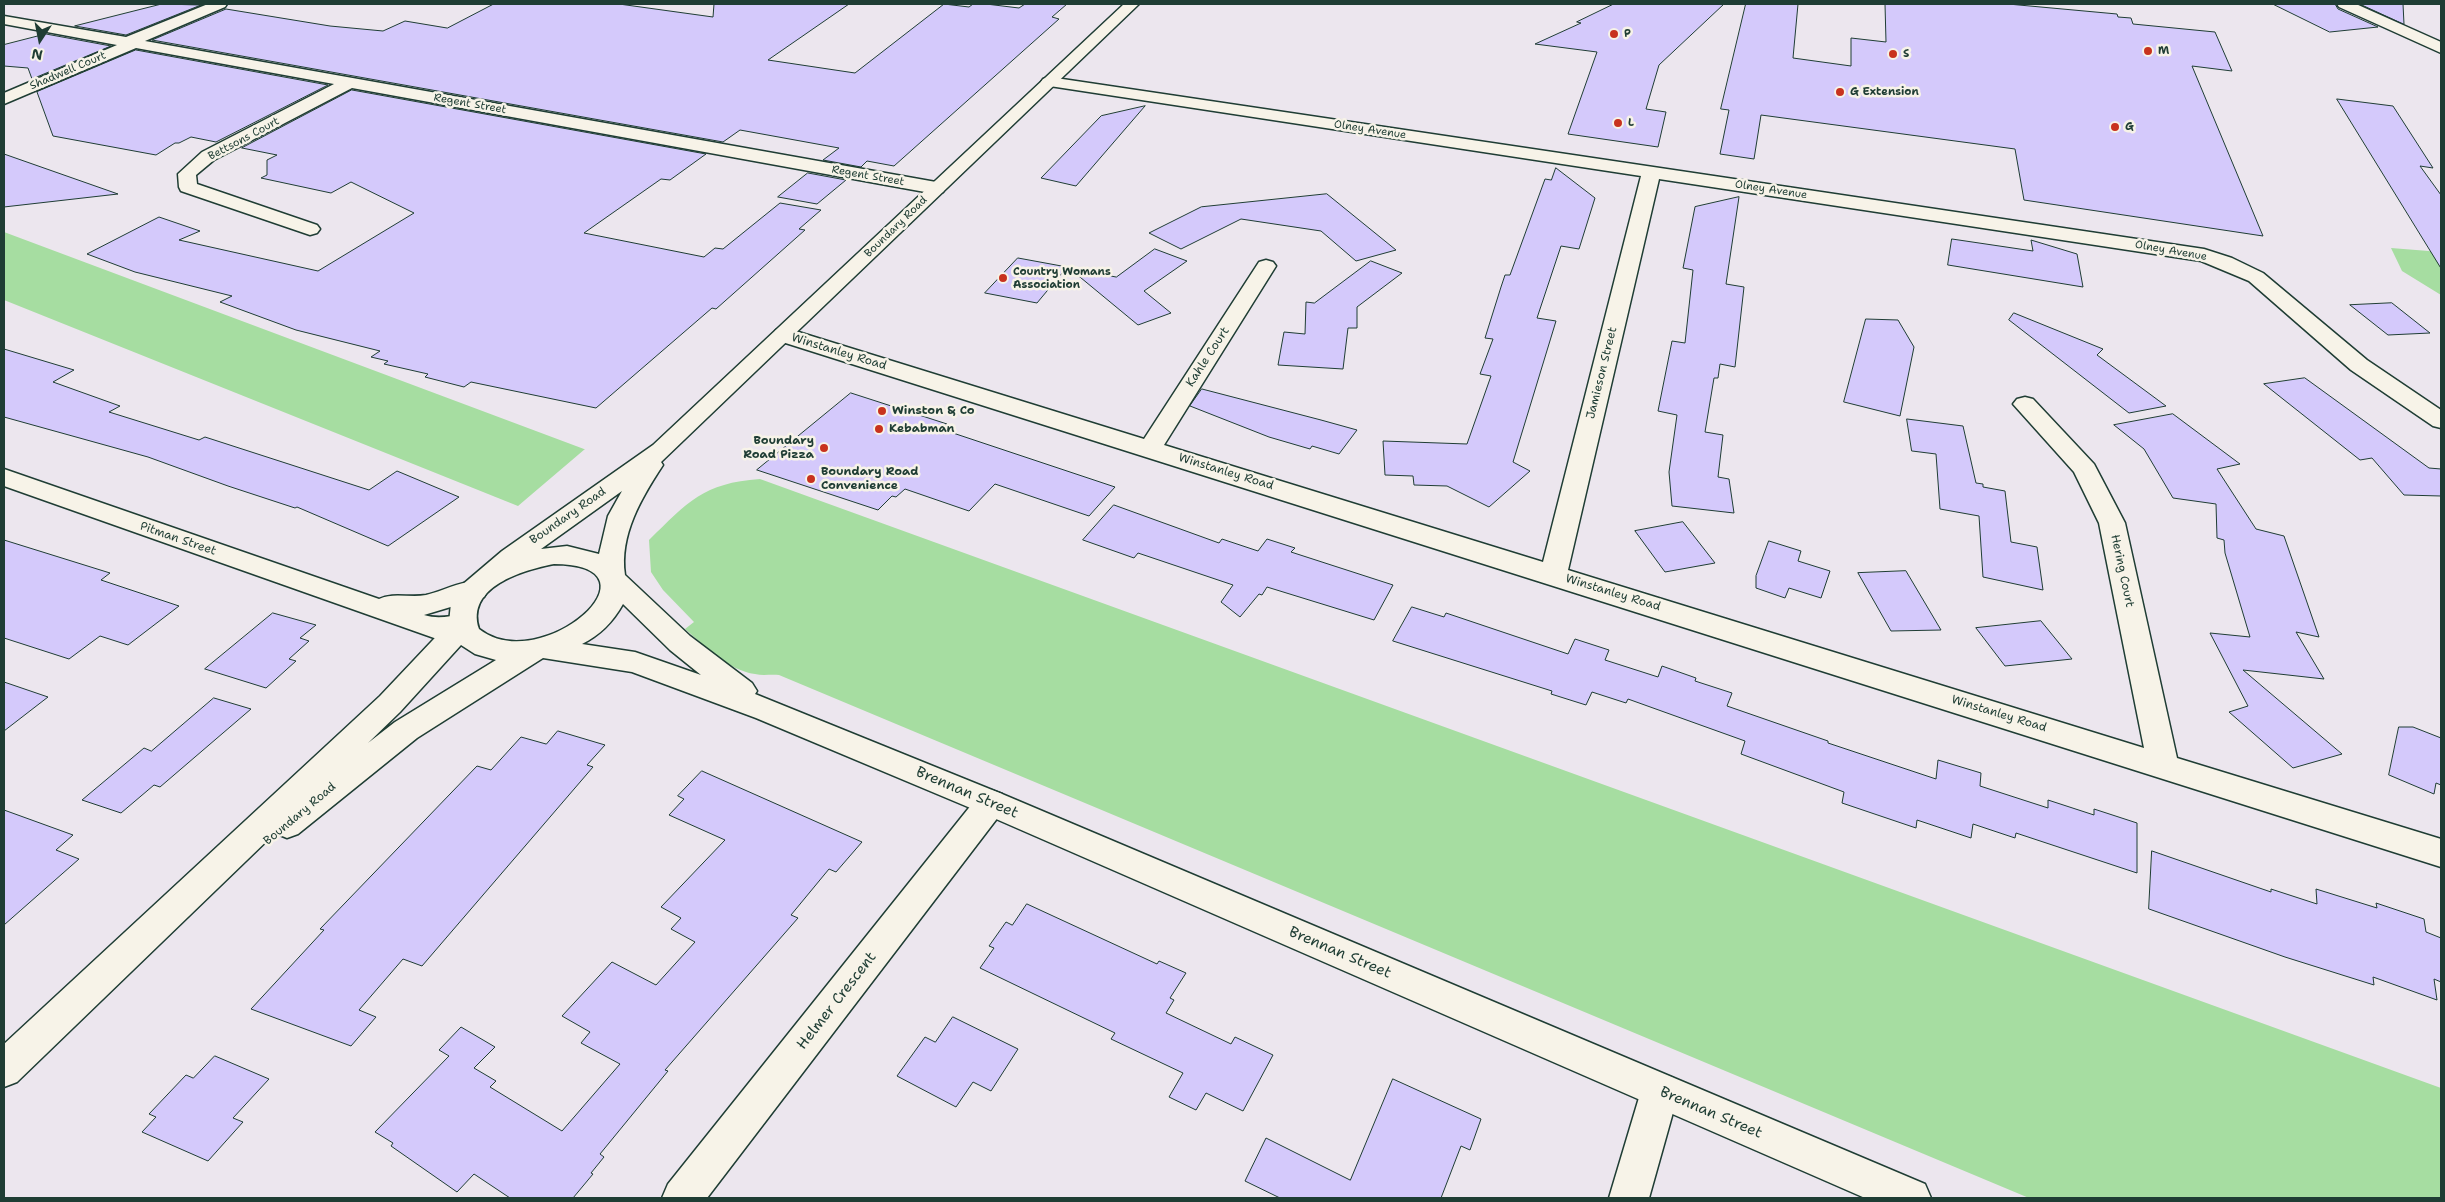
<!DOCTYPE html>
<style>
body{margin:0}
#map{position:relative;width:2445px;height:1202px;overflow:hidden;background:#ece6ee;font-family:"Shantell Sans",sans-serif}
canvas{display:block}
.frame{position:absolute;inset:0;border:5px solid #1f3d34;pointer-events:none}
.north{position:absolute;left:15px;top:15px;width:50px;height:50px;-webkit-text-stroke:4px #f7f3e8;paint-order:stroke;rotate:191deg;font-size:14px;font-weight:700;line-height:20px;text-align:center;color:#1f3d34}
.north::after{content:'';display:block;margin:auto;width:18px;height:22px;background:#1f3d34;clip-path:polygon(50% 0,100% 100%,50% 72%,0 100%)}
</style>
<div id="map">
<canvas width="2445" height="1202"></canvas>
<div class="frame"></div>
<div class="north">N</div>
</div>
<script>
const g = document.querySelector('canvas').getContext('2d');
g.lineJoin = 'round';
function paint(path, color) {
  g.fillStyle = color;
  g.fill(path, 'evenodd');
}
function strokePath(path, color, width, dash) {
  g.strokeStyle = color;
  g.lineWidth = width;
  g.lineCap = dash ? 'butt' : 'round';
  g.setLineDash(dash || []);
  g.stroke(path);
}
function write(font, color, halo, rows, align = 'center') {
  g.font = font + ' "Shantell Sans",sans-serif';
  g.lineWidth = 5;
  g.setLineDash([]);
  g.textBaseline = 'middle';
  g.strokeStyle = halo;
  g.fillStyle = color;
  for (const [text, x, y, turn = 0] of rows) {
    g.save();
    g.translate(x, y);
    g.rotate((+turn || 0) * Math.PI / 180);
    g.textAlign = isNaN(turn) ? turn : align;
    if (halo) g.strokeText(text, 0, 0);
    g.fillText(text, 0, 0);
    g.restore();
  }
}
paint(new Path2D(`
 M4,232L584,449H585L518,506L4,300Z
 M2391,248L2441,252V295L2402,271Z
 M760,479L2441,1088V1198H2029L779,675C771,674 763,676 755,674C729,671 704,645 685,629L694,622L663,590L651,572L649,540C688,502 703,483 760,479Z`), '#a6dda1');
const building = new Path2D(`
 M162,4L201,5L126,35L75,26Z
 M494,4H619L713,17L714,4H849L768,60L855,73L944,4L969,7L973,4H986L1019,8L1025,4H1067L1052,17L1059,19L894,166L867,161L861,167L823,160L839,148L740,130L723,142L152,40L226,9L330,26L383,31L405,21L447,28Z
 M1614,4H1724L1659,65L1646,109L1666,112L1658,147L1568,134L1597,52L1535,44L1581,23L1577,22Z
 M1746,4H1798L1793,58L1851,66V38L1886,42L1885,4H2008L2117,14L2118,17L2131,18L2133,24L2215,32L2232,71L2192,66L2263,236L2024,200L2015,149L1761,115L1754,159L1720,154L1729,110L1721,109Z
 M2273,4H2335L2338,9L2378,27L2330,32Z
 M2360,4H2403L2404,24Z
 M46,34L111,46L32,79L28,68L4,66V45Z
 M136,50L328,85L216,142L191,137L179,143H175L156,155L53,136L37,92Z
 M352,90L706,154L670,180L661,179L584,233L704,257L715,248L723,249L780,203L821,210L799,229L805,230L716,309L712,308L596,408L471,382L464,387L425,377L428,374L384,364L388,361L371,357L380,351L296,330L220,302L232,296L135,272L87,254L159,217L200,231L179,240L318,271L414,213L351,182L331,193L261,178L267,175V160L277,155L242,148Z
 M2337,99L2393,106L2433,168L2420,166L2441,195V268Z
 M1145,106L1076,186L1041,178L1101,116Z
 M4,154L118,194L4,207Z
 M1556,168L1595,198L1579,249L1561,246L1537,318L1556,321L1513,462L1530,471L1489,507L1447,486L1414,485L1413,476L1385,475L1383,441L1467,444L1491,376L1480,374L1493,339L1485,338L1501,287L1505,275H1510L1545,179L1551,180Z
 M808,173L846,180L817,204L778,197Z
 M1327,194L1396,250L1356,261L1321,231L1241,219L1181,249L1149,233L1201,207Z
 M1739,197L1726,284L1744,287L1735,367L1720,364L1718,378H1714L1705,432L1723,435L1718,477L1729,479L1734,513L1672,506L1669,472L1677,415L1658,411L1672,341L1685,343L1693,270L1683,268L1695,207Z
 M1952,239L2033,251L2031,240L2077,254L2083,287L1948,265Z
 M1155,249L1187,261L1144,291L1171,313L1138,325L1069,268L1116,277Z
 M1018,258L1067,267L1037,303L985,293Z
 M1371,261L1402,273L1357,307V328H1348L1343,369L1278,365L1284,332L1305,334L1306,302L1314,303Z
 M2392,303L2430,333L2388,335L2350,305Z
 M2014,313L2103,349L2097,355L2166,406L2129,413L2009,320Z
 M1866,319L1898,320L1914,347L1900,416L1844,402Z
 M4,349L74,370L53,382L120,406L109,412L199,440L205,437L369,490L397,471L459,497L388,546L297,507L295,508L228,486L148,457L4,417Z
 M2305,378L2429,468L2441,469V496L2404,495L2372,458L2360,460L2264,384Z
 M1202,389L1321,420L1357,430L1339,454L1312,446L1310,449L1269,437L1190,406Z
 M851,393L947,424L941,429L1115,487L1089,516L995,484L969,511L905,489L896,497L892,496L878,510L757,470Z
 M2173,414L2240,464L2217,469L2256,529L2284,536L2319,637L2296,632L2324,679L2243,670L2342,754L2293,768L2229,712L2248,706L2210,633L2250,637L2225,553L2224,540L2217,538L2216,504L2173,498L2144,449L2114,425Z
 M1907,419L1963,426L1976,483L1983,484V487L2005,491L2011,542L2037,547L2043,590L1983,577L1979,516L1940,509L1936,454L1912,451Z
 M1114,505L1219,543L1222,539L1258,551L1267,539L1295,548L1291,552L1393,585L1374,620L1267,587L1262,595L1259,594L1240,617L1221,602L1233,585L1138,553L1134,558L1083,540Z
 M1683,522L1715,563L1665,572L1635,531Z
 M4,540L110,573L101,580L179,606L128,645L100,636L69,659L4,638Z
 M1769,541L1801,551L1798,561L1830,571L1821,598L1789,588L1785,598L1756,588V576Z
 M1906,571L1941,630L1891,631L1858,573Z
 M1412,607L1444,617L1446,613L1568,654L1575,639L1609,650L1605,660L1658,677L1662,666L1696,678L1695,681L1732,693L1727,706L1828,741V743L1936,779L1938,760L1981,773L1980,786L2048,808V800L2094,815V809L2137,823V873L2016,833L2015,838L1973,824L1971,838L1917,820L1916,828L1842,803L1844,792L1741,754L1745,741L1628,699L1626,703L1592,692L1586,705L1551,694L1552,691L1393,641Z
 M273,613L316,625L300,638L309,641L289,659L296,661L266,688L205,669Z
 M2041,621L2072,659L2005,666L1976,628Z
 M4,682L48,697L4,731Z
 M214,698L251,709L160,787L154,785L121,813L82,800L144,748L151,751Z
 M2399,727H2413L2441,738V785L2436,783L2434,794L2389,775Z
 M558,731L605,745L587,765L593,767L422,966L403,959L359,1010L376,1017L351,1046L251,1009L324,930L320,929L477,766L491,770L521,737L546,744Z
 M702,771L862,842L836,872L829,869L791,915L798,918L665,1070L668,1071L600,1154L604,1157L591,1173L593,1174L573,1198H510L474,1174L457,1192L391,1146L393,1143L375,1132L449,1056L439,1050L461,1027L495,1047L474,1068L496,1081L490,1087L562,1131L620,1064L581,1043L590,1032L562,1016L612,962L656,985L695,942L671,929L681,918L661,907L725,840L669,815L684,799L678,796Z
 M4,810L73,835L56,850L79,859L4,925Z
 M2152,851L2271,892V889L2317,904L2316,889L2377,908L2376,903L2424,919L2426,932L2441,938V982L2434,979L2437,1000L2373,977L2374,985L2285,957L2149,909Z
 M1027,904L1157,964L1159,961L1186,973L1170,998L1174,1000L1166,1013L1231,1044L1235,1037L1273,1055L1243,1111L1206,1093L1196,1110L1169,1097L1183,1073L1111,1039L1115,1033L980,968L994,948L989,946L1006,922L1012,925Z
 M953,1017L1018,1049L991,1091L973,1082L956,1107L897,1076L925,1037L935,1042Z
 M215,1056L269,1079L233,1118L243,1122L208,1161L142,1132L156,1117L149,1114L186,1075L193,1078Z
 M1393,1079L1481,1119L1470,1150L1461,1146L1441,1198H1280L1245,1181L1266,1138L1350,1180Z`);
paint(building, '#d4c9fb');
strokePath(building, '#1f3d34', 1);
const minor = new Path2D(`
 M208,4H227L225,7L145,41L936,182L943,184L945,188L943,192L936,194L352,88L214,160L196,175L197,184L317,225L320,229L317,233L310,235L181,191L179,187L178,174L202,152L334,84L136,48L4,104V93L117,45L4,24V16L126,37Z
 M2337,4H2356L2441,42V53L2339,7Z
 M1049,77L2204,249L2232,258L2263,273L2367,360L2441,410V428L2433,426L2351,370L2249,281L2201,261L1659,179L1568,570L2144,748L2099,523L2074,472L2013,404L2017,399L2025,397L2033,399L2094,464L2125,523L2177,758L2441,839V867L776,340L773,335L776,330L784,328L792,330L1144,439L1259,262L1266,260L1273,262L1276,266L1164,445L1543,562L1641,176L1043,85L1041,82L1043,79Z
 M4,469L379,599C393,592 410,598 426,595C445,591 464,578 484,583L488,590L484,597L424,615C444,621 455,612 473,617L477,624L473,631L437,639L4,486Z
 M991,790L1002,794L1007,803L1002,812L707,1198H662L668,1184L980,794Z
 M1660,1073L1673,1078L1679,1091L1649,1198H1609L1641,1091L1647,1078Z`);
const major = new Path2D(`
 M1124,4H1139L661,462L663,465C642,497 619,535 625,575L690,636L752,683L757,691L755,694L1002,794L1925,1184L1931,1198H1865L980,812L756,718L632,672L543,658L417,738L298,834L287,838L275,833L17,1082L4,1087V1044L380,696L449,623L451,603L462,585L502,551L653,445ZM622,491L608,516L599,554L567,546L541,549ZM554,564C670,565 541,678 479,629C465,587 523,570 554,564ZM623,604L670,650L701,675L635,652L582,644C600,635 613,622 623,604ZM461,645L475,654L496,660L395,722L368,743L400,712Z`);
strokePath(minor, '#1f3d34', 3);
strokePath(major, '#1f3d34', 3);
paint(minor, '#f7f3e8');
paint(major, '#f7f3e8');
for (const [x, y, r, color] of [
 [1614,34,5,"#c8321e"],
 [2148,51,5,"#c8321e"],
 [1893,54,5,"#c8321e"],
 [1840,92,5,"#c8321e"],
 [1618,123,5,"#c8321e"],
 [2115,127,5,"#c8321e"],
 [1003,278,5,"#c8321e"],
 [882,411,5,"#c8321e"],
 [879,429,5,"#c8321e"],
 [824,448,5,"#c8321e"],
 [811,479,5,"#c8321e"]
]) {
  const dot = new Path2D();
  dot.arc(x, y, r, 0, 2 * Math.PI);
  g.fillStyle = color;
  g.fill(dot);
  strokePath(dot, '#f7f3e8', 2);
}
write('bold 11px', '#1f3d34', '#f7f3e8', [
 ["P",1624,34],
 ["M",2158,51],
 ["S",1903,54],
 ["G Extension",1850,92],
 ["L",1628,123],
 ["G",2125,127],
 ["Country Womans",1013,272],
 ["Association",1013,285]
], 'left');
write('11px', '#1f3d34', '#f7f3e8', [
 ["Shadwell Court",68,71,-23],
 ["Regent Street",470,104,10],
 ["Olney Avenue",1370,130,9],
 ["Bettsons Court",244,139,-28],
 ["Regent Street",868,176,10],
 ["Olney Avenue",1771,190,9],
 ["Boundary Road",896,227,-44],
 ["Olney Avenue",2171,251,10]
]);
write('12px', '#1f3d34', '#f7f3e8', [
 ["Winstanley Road",839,352,17],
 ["Kahle Court",1208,357,-57],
 ["Jamieson Street",1602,373,-76],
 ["Winstanley Road",1226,472,17],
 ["Boundary Road",568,516,-35],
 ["Pitman Street",178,539,19],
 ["Hering Court",2122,571,78],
 ["Winstanley Road",1613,593,17],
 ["Winstanley Road",1999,714,17],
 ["Boundary Road",300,814,-40]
]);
write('bold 12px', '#1f3d34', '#f7f3e8', [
 ["Winston & Co",892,411],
 ["Kebabman",889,429],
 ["Boundary",814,441,"right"],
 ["Road Pizza",814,455,"right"],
 ["Boundary Road",821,472],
 ["Convenience",821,486]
], 'left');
write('15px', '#1f3d34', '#f7f3e8', [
 ["Brennan Street",967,793,23],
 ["Brennan Street",1340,953,23],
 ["Helmer Crescent",837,1001,-52],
 ["Brennan Street",1711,1113,23]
]);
</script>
